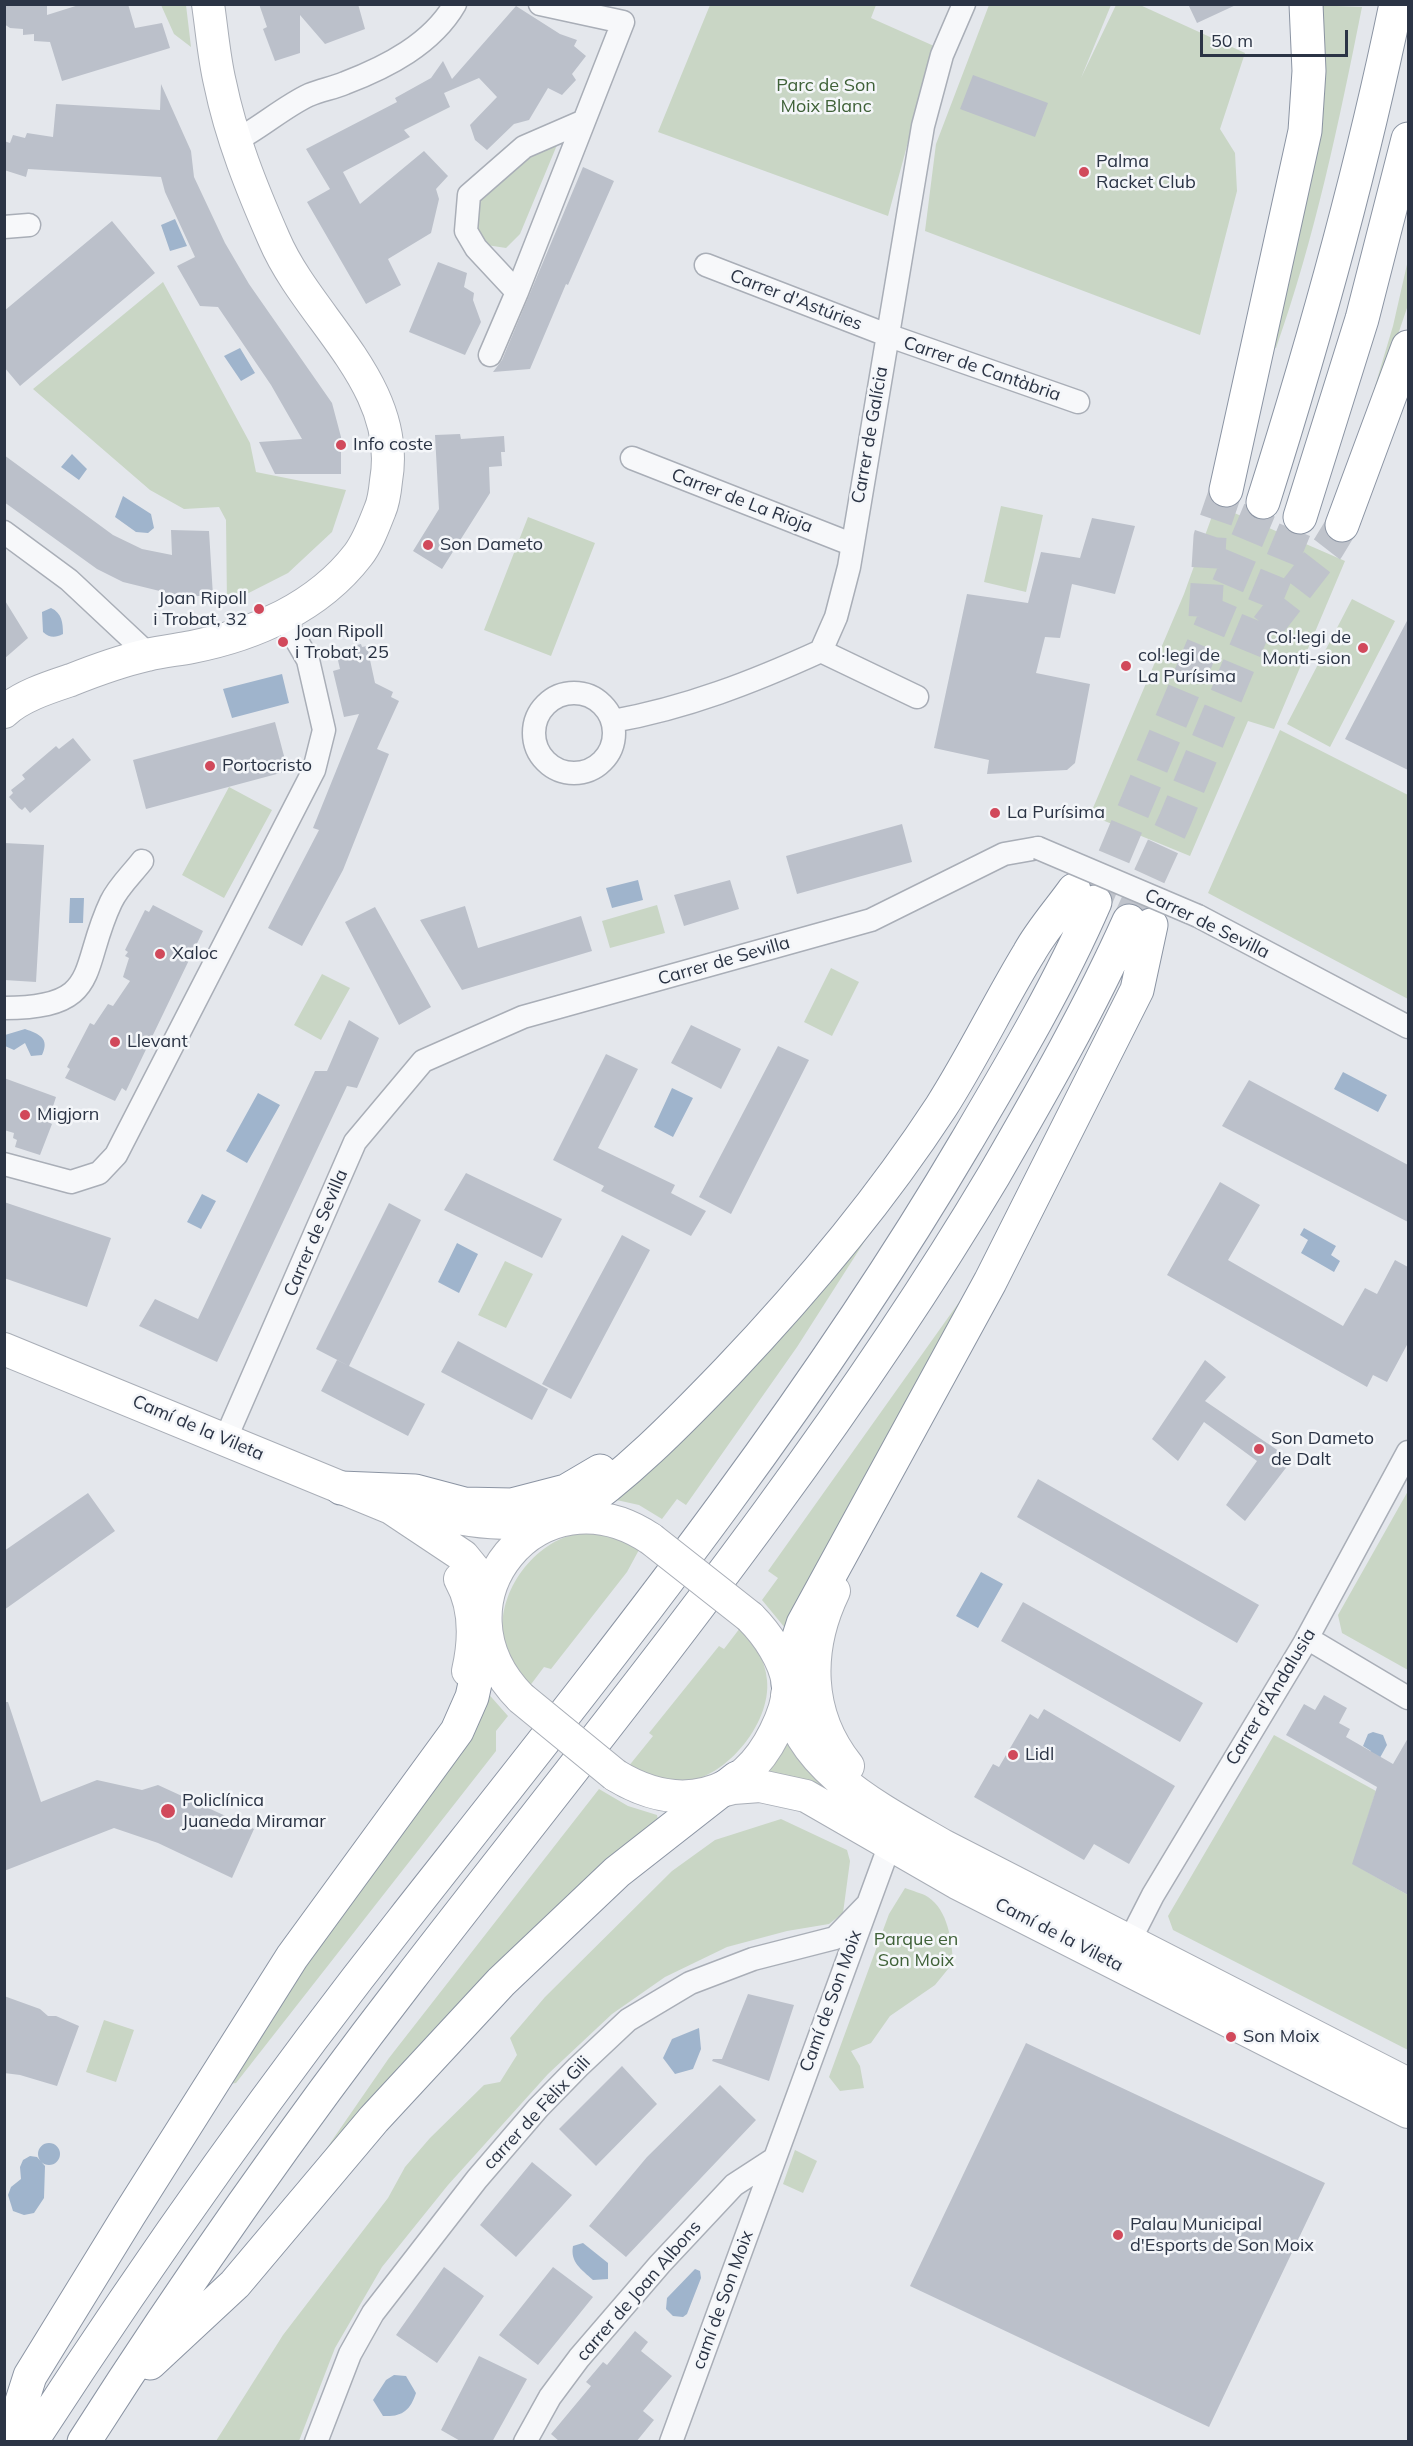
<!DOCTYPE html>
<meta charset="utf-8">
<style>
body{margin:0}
#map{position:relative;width:1413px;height:2446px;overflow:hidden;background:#e4e7ec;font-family:Mulish,sans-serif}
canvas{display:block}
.frame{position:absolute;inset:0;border:6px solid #2b3445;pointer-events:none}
.scale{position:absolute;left:1200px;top:30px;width:148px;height:27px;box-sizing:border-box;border:3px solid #2b3445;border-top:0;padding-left:8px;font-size:18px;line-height:21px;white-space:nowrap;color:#2b3445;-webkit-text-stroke:4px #f4f6f9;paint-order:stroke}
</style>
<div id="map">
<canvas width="1413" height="2446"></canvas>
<div class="frame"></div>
<div class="scale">50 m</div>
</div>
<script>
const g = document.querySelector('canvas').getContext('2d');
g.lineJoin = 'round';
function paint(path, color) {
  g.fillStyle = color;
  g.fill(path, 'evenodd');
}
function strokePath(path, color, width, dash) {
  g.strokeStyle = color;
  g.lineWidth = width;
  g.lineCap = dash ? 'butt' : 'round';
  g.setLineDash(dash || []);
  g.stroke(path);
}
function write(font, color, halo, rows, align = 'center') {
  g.font = font + ' Mulish,sans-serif';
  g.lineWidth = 5;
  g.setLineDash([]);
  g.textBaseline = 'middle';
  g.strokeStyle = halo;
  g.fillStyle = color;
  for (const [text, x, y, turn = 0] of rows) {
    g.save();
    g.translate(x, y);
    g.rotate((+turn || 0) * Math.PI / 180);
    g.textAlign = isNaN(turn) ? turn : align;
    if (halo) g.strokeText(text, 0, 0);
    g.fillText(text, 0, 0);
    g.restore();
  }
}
paint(new Path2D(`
 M161,5H186L191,47L174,34Z
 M710,5H876L871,18L934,46L888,216L658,132Z
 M989,5H1111L1081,78L1116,5H1140L1245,53L1220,129L1235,153L1237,191L1200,335L925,231L936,144Z
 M1312,5L1362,7C1339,122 1315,238 1276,348L1271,347Z
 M562,133L520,234L506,248L480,244L470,229L473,197Z
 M1408,260V305L1371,414L1367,413L1393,326Z
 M163,282L250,443L256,472L346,490L332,532L288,573L227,604L226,520L219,507L184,509L150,490L33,389Z
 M1216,505L1345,561L1274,729L1248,721L1190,856L1090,815L1184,594Z
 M1001,506L1043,515L1026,592L984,582Z
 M528,517L595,543L551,656L484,630Z
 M1352,599L1395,621L1330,747L1287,724Z
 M1280,730L1408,795V999L1208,893Z
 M229,787L272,810L224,898L182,875Z
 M657,905L665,933L610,948L602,921Z
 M831,968L859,982L832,1036L804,1022Z
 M322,974L350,988L321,1040L294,1025Z
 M882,1214L797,1347L686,1505L677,1499L662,1519L639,1505L612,1499Z
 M505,1261L533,1274L506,1328L478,1315Z
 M967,1291L790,1634L762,1600L778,1578L768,1571Z
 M1408,1491V1670L1342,1633L1338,1615Z
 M587,1531L606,1532L640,1548L627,1572L551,1669L544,1667L529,1687C524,1680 515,1673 511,1665C489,1621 511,1569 551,1544C562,1537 575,1534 587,1531Z
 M740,1628C755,1643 765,1659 767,1680C772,1729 713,1795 661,1781C650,1778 639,1771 628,1767L653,1736L649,1733L719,1646L724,1649Z
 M485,1690L508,1716L496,1731V1751L236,2083L230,2084L256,2032Z
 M788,1729L900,1830L756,1772Z
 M1274,1735L1376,1791L1353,1864L1408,1895V2050L1173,1930L1168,1916Z
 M599,1789L628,1806L657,1815L658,1820L616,1852L322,2155L389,2058Z
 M781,1819L847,1850L850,1861L843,1913L829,1924L787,1931L727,1947L665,1977L612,2014L548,2074L448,2185L382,2267L335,2348L299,2441H216L283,2335L388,2198L405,2167L430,2138L484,2085L500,2082L517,2055L510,2038L545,1997L672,1871L715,1840Z
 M905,1888C912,1891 922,1893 928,1897C948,1910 952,1941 953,1963L935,1985L890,2016L871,2043L851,2051L860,2066L864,2088L840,2091L829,2077L889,1914Z
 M104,2020L134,2030L116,2082L86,2072Z
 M795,2150L817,2161L803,2193L783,2184Z`), '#c9d6c5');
paint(new Path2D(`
 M175,219L187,246L170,251L161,225Z
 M240,348L255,373L241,381L224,356Z
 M72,454L87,469L79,480L61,467Z
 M123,496L151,514L154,528L148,533L136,532L115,517Z
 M51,608C62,613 63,623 63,634C55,638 50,638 43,632L42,612Z
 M282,674L289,703L232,718L223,689Z
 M638,880L643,900L612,908L606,888Z
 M70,898H84L83,923H69Z
 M25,1029C39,1034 50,1038 42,1055L31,1056L25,1043L14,1050L5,1046V1035Z
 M1343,1072L1387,1095L1378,1112L1334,1089Z
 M672,1088L693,1098L673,1137L654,1127Z
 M258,1093L280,1105L247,1163L226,1151Z
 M202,1194L216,1201L201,1229L187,1222Z
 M1304,1228L1336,1246L1331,1255L1340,1261L1334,1272L1301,1253L1308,1240L1300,1235Z
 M457,1243L478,1254L459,1293L438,1282Z
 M981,1572L1003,1584L978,1628L956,1616Z
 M1373,1732L1383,1735L1387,1745L1371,1774V1751L1363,1746L1368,1734Z
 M699,2028L701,2049L693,2069L675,2074L663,2058L672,2039Z
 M38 2154a11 11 0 1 1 22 0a11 11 0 1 1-22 0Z
 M30,2156L37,2157L45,2166L44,2198L34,2213L24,2215L13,2211L8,2195L11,2187L21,2179L20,2167L23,2160Z
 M583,2243L608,2263V2279L593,2280C581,2269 570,2262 573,2246Z
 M695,2269L700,2271L701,2278L687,2314L683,2317L673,2316L666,2309L667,2298Z
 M394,2375L406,2376L416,2393C410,2411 402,2417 383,2416L373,2400L386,2380Z`), '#9fb4cc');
paint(new Path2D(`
 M4,4H47V15L82,4H128L135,28L162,23L170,48L62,81L50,42L34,41V34L23,35V29L10,28L4,24Z
 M259,4H358L365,29L325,44L300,15V53L275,61L263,29L267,27Z
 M1188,4H1238L1197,23Z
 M516,6L560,34L577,40L574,46L586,56L572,74L576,80L562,95L548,88L529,120L514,124L487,150L475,140L470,125L497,97L479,78L444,93L450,107L404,130L410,137L343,172L360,204L424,151L448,176L436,189L439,199L431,233L388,259L401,285L366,304L307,202L330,189L306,149L397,102L395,98L431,78L443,61L452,79Z
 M973,75L1048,103L1035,137L960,109Z
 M161,84L191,151L194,177L225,243L249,284L332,403L341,437V474H275L259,442L302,439L271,385L218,307L200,306L177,266L195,257L165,192L161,177L28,169L26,177L4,170V141L10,143L13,135L25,138L27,133L53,137L56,104L160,110Z
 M583,167L614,181L568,285L566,284L530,369L493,372L502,360Z
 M112,221L155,273L20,386L4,367V311Z
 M438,262L467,273L464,287L474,293L473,300L481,322L465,355L409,332Z
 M460,434L461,439L504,436L505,452H501L502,466L489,467L490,493L442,569L413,551L439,509L435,435Z
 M4,455L113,535L142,549L172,555L171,530L209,531L213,596H180L123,582L97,569L4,502Z
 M1092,518L1135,526L1115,594L1072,584L1060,638L1045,637L1036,673L1090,684L1075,763L1067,770L987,774L989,760L934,748L967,594L1028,603L1041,552L1080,558Z
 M4,599L28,638L4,659Z
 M1408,619V770L1345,739Z
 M361,644L362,647L367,646L375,683L393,692L391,697L399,701L377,749L389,754L343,870L302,946L268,928L319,830L313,828L359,714L344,717L333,671L340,669L337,656L344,654L342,649Z
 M275,722L288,771L146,809L133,760Z
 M73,738L91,760L30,813L25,807L22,810L19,808L9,797L13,793L11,790L25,779L22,775L56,746L59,749Z
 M902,824L912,862L797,894L786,856Z
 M4,843L44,845L36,982L4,980Z
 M730,880L739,909L684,926L674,895Z
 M153,905L203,931L126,1091L122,1088L115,1101L65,1078L70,1069L67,1067L90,1023L94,1025L108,1004L113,1006L130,981L123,977L129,958L125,956L128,952L125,950L145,910L149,912Z
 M465,906L478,948L581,916L592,951L462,990L420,920Z
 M375,907L431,1007L399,1025L345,922Z
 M349,1020L379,1038L357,1088L347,1086L217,1362L139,1326L155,1299L198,1319L315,1071H327Z
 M691,1025L741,1049L721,1089L671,1063Z
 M778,1046L809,1060L731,1214L699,1197Z
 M606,1054L638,1069L598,1148L675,1185L671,1193L706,1211L691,1236L601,1191L604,1186L553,1160Z
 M4,1078L56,1097L48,1122L52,1124L40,1155L15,1147L17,1140L13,1138L14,1133L4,1130Z
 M1249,1080L1408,1165V1222L1222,1126Z
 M466,1173L562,1219L542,1258L444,1210Z
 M1220,1182L1260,1205L1228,1260L1343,1326L1365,1288L1377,1294L1395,1260L1408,1267V1343L1387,1382L1373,1375L1367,1387L1167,1275Z
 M4,1202L111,1238L87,1307L4,1278Z
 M389,1203L421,1220L349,1366L316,1349Z
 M622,1235L650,1250L571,1399L542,1384Z
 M458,1341L548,1389L532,1420L441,1372Z
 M337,1360L425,1404L408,1436L321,1391Z
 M1205,1360L1226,1377L1205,1401L1292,1460L1245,1521L1226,1505L1257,1461L1204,1422L1178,1461L1152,1439Z
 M1038,1479L1259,1605L1237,1643L1017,1517Z
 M88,1493L115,1531L4,1610V1551Z
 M1023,1602L1203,1703L1180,1742L1001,1641Z
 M1324,1695L1347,1708L1339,1723L1350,1729L1346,1737L1393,1764L1408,1738V1895L1352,1864L1377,1787L1286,1735L1304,1704L1315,1710Z
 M4,1702H8L41,1802L97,1780L142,1790L158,1785L254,1829L232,1878L158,1843L114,1828L4,1871Z
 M1044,1709L1175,1786L1129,1864L1094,1844L1084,1860L974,1797L993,1764L999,1767L1030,1714L1038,1719Z
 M748,1994L794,2005L769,2081L712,2061L713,2059H722Z
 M4,1996L40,2009L48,2016H56L79,2026L57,2086L20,2075L4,2073Z
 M1026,2043L1325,2183L1209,2427L910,2286Z
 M622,2066L657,2104L596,2166L559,2129Z
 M720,2085L756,2120L626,2257L589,2226L647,2157Z
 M532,2162L572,2195L516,2257L480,2225Z
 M444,2267L484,2296L437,2363L396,2335Z
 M553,2267L593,2297L538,2365L499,2335Z
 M635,2331L648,2342L641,2351L672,2376L643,2411L654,2420L636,2442H560L551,2434L591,2386L586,2382L603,2362L607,2365Z
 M479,2356L527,2379L492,2442H462L441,2430Z`), '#bbc0ca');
strokePath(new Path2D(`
 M1205,617L1210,537L1226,490
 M1267,627L1328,548L1342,525
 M1095,902L1263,502
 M1129,921L1175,820L1300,517`), '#bfc3cb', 33, [33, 16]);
const street = new Path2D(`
 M540,4L623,22L517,292L476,248L466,231L469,195L524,147L584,121
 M235,141C260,128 285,106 309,95C321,90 333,88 345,83C387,67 432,44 455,4
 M4,227L29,225
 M706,265L887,335L1078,402
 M490,355L517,292
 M632,458L851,544
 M4,532L69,580L148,654
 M821,651L917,697
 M534 733a40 40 0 1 1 80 0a40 40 0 1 1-80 0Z
 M613,721C686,708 753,682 821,651L836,617L849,567L923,126L942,55L964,4
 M1198,916L1408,1027
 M4,1008C103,1008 79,969 111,902C118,887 132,874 142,861
 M4,1164L71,1182L99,1173L116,1155L314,770L324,730L308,660L283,617
 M225,1440L355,1142L423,1061L523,1017L871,920L1004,854L1038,848
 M1307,1638L1408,1698
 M1130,1940L1153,1895L1304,1644L1408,1452
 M316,2442L350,2354L373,2313L477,2179L538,2108L578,2067L628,2020L690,1983L753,1959L835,1938L866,1906
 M525,2442L550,2397L579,2358L660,2264L734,2185L774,2159
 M671,2442L890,1844`);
const secondary = new Path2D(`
 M4,712C21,696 50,687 71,680C96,670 121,661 147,655C162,651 177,650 192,647C254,635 318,607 358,555C368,542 374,525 380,510C384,501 385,491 386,481C403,385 308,319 274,239C252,189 231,137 220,83C214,58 212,31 208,4
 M4,1349L391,1508L463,1556L481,1578L486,1603
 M433,1512C472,1524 513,1525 553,1521
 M460,1579C476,1607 475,1640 468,1671
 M834,1591C806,1649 806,1714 848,1766
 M787,1695C798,1770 886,1812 944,1846L1408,2084
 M521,1698C426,1602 540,1464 651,1539
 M615,1775C677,1813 741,1801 775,1732C782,1718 789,1700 788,1684C785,1660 767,1634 750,1617
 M710,1794L733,1788L760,1786L806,1796L957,1883L1408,2112`);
const highway = new Path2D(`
 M1226,490L1305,131L1309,71L1306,4
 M1263,502C1315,338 1361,173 1396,4
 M1300,517L1362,319L1408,139
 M1342,525L1408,347
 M341,1488L415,1491L464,1504L512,1505L566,1491L600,1471
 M566,1517C626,1476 677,1424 727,1372C805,1290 879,1202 941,1107C973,1057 998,1004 1029,953C1041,931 1059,911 1074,890
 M788,1684L793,1655L803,1624L990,1282L1137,990L1151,925
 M150,2363L235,2284L374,2119L501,1982L617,1872L737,1778
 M9,2442L30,2376L129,2215L292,1957L457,1731L472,1697L485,1638
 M31,2442C148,2262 270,2088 403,1920C601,1668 803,1419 966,1142C1012,1064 1059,985 1095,902
 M84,2442C186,2282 294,2128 410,1978C613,1715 824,1461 994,1175C1042,1092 1090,1008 1129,921`);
strokePath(street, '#a9aeb7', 25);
strokePath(secondary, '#a9aeb7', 34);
strokePath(highway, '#8b94a3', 35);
strokePath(street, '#f7f8fa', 22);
strokePath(secondary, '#fff', 32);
strokePath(highway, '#fff', 33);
const streetBridge = new Path2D(`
 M1038,848L1198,916`);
const secondaryBridge = new Path2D(`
 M651,1539L750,1617
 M521,1698L615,1775`);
strokePath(streetBridge, '#a9aeb7', 25, []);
strokePath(secondaryBridge, '#a9aeb7', 34, []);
strokePath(streetBridge, '#f7f8fa', 22);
strokePath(secondaryBridge, '#fff', 32);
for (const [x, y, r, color] of [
 [1084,172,6,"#d1495b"],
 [341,445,6,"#d1495b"],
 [428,545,6,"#d1495b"],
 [259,609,6,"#d1495b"],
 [283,642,6,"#d1495b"],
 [1363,648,6,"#d1495b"],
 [1126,666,6,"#d1495b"],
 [210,766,6,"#d1495b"],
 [995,813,6,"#d1495b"],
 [160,954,6,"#d1495b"],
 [115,1042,6,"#d1495b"],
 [25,1115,6,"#d1495b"],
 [1259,1449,6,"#d1495b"],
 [1013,1755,6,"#d1495b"],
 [168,1811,8,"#d1495b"],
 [1231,2037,6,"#d1495b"],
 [1118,2235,6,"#d1495b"]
]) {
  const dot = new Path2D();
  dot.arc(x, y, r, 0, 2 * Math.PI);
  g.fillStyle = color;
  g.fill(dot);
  strokePath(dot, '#f4f6f9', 2);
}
write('18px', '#3f6138', '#f4f6f9', [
 ["Parc de Son",826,86],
 ["Moix Blanc",826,107],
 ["Parque en",916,1940],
 ["Son Moix",916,1961]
]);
write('18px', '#2b3445', '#f4f6f9', [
 ["Palma",1096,162],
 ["Racket Club",1096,183],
 ["Info coste",353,445],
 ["Son Dameto",440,545],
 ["Joan Ripoll",247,599,"right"],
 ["i Trobat, 32",247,620,"right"],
 ["Joan Ripoll",295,632],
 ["i Trobat, 25",295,653],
 ["Col·legi de",1351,638,"right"],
 ["Monti-sion",1351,659,"right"],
 ["col·legi de",1138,656],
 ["La Purísima",1138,677],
 ["Portocristo",222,766],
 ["La Purísima",1007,813],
 ["Xaloc",172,954],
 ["Llevant",127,1042],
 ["Migjorn",37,1115],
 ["Son Dameto",1271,1439],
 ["de Dalt",1271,1460],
 ["Lidl",1025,1755],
 ["Policlínica",182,1801],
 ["Juaneda Miramar",182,1822],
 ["Son Moix",1243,2037],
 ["Palau Municipal",1130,2225],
 ["d'Esports de Son Moix",1130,2246]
], 'left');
write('18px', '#2b3445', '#f4f6f9', [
 ["Carrer d'Astúries",796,300,21],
 ["Carrer de Cantàbria",982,369,19],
 ["Carrer de Galícia",870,435,-80],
 ["Carrer de La Rioja",742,501,21],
 ["Carrer de Sevilla",1207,924,26],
 ["Carrer de Sevilla",724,961,-16],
 ["Carrer de Sevilla",316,1233,-67],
 ["Camí de la Vileta",198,1428,23],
 ["Carrer d'Andalusia",1271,1697,-59],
 ["Camí de la Vileta",1059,1935,27],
 ["Camí de Son Moix",831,2001,-70],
 ["carrer de Fèlix Gili",537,2113,-47],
 ["carrer de Joan Albons",639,2291,-49],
 ["camí de Son Moix",723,2300,-70]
]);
</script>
